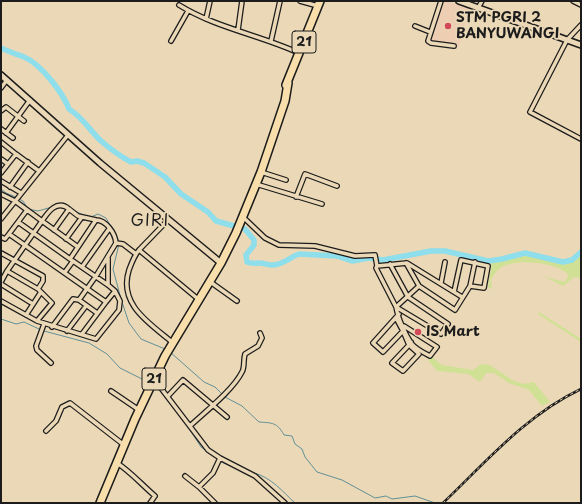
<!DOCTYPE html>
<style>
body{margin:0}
#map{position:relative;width:582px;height:504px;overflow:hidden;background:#ebd8b6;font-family:"Playpen Sans",sans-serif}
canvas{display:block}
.frame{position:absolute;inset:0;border:2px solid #1c1c1c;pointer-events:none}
</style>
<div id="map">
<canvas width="582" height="504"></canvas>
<div class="frame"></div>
</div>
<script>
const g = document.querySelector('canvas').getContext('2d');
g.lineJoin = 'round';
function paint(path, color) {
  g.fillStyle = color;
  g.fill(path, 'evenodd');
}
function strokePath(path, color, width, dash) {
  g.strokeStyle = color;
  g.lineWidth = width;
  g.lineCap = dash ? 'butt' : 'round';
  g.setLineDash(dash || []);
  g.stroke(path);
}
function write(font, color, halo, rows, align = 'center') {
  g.font = font + ' "Playpen Sans",sans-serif';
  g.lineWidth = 3.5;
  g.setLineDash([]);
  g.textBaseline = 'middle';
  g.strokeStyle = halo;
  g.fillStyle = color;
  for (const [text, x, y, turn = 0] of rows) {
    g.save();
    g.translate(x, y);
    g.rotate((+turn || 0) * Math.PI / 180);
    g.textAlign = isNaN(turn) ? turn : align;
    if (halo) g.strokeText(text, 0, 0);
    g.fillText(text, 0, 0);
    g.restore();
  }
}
paint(new Path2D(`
 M440,1H447L469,8L459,47L425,45Z`), '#edceb3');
paint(new Path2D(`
 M581,252V278L574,277L563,286L543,276L564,282L569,275C557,262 513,257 499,269C496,271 494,276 491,279L492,288L491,289L488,287L492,261L525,253L563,262L572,260Z
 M539,312L581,339V342L538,314Z
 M431,356L442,365L473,370L481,364L490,365L512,380L523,384L534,382L550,402L542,406L529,390L509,383L494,373H486L480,382L468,374L437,371L428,360Z`), '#d0e195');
strokePath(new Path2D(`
 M1,189L6,193L16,197
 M19,199L23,201L28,209L38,211L52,207
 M60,204L64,203L71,208
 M75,211L83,215
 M91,217L98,214L106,218L119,241
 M119,244L113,269L121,299
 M122,302L129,323L141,339L165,349
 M1,319L16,324L24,322L39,329
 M44,331L89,343L107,354L120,368L148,382
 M170,352L204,382L215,387L223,395
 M225,397L242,406L259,422C272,423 277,422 284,435L292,436L295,444L302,449L305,457L317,472L342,480L375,498L386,496L392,499L415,496L435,503
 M187,425L201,447L217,458
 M220,461L226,464
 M229,465L235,468
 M239,470L243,472
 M254,473C271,477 283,492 295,503`), '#609098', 1);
strokePath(new Path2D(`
 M1,48C9,52 16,54 24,57C41,64 63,93 69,109C82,117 89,129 100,140C110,149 120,156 131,162L137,161L144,163L165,177L181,194L208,212L216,221L245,229L254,240V245L246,255L247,262C252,264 254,263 259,263C264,263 268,265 272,265C283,265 290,257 299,254L337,256L352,261L369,258L383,260L431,251H445L488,261L502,259L525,253L563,262L572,260L581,252`), '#8edeeb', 5.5);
const street = new Path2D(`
 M300,1L318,6
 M441,1L428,41L431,43L454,46
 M573,1L581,5
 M179,5C216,28 260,35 299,53
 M478,8L482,1
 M206,19L210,1
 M581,25L567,40L530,112L581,139
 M415,26L430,32
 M238,30L242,1
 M171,41L188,11
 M271,41L280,1
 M1,88L7,80
 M1,111L6,107L24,121
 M1,129L13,138
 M6,133L30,100
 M1,142L16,154
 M1,159L8,164
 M261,172L286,180
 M1,173L16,154L39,171
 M1,181L21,193
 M256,184L322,204
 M10,187L28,162
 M1,194L15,201L42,221L7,271
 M296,197L305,174L337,186
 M69,209C57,199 48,212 42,221L78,247
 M243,217L265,238L279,245L315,246L355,256L375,255L377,266L407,263L462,297
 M1,219L68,135
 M168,220L139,250L198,299
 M18,222L27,210
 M54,230L69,209L78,216L96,220
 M9,234L18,222L70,259L96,220C106,220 115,233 116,243
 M1,237L5,239L9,234L106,302L115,291
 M66,239L82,217
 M139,250C134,256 132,262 129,270C118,304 149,323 172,342
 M1,253L43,276V281L38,289
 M108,258V285
 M406,263L419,286
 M390,264L408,297L448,324L441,334L396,307
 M377,266L376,268L396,307L419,286L455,310L470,286L484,288L488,266L461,260L454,292
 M82,267L109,229
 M65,272L73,261
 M209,281L237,301
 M1,282L7,271L38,289L52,303L37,321L1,301
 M441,283L445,262
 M1,284L33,304
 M470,286L475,262
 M79,300L96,276L116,243L123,244L136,254
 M396,307C398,318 405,334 411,343C415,348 424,353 430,356L437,347L404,326
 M399,314L373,343L383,352L403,331L409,345L411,342
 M26,315L41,292
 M396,318L403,331
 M37,321L96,339L119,310L120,301L115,291L108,285L70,259
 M44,324L36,346L37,350L51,363
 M52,327L73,299L79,300L97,313
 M67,331L86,306
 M82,334L106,302
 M409,345L419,354L403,371L392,363Z
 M154,379L208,450L220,458L255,476L285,503
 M111,391L139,410
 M168,396L183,380L227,417
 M190,426C205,412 233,390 242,372C245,367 243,360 245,354L258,346L262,338L260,333
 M46,431L56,421L62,407L70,403L124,445
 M117,463C131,472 142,485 155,496L150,503
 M185,476L199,487L215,503
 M199,487L213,473L220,458`);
const secondary = new Path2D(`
 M459,1L581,45
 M1,75L100,163L221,263`);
const highway = new Path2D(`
 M286,85L320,1
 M100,503L135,419L165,356L221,263L236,233L261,172L285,101L288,83`);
strokePath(street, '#1c1c1c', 6);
strokePath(secondary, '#1c1c1c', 8);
strokePath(highway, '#1c1c1c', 10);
strokePath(street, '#ebd8b6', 3.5);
strokePath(secondary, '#ebd8b6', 5);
strokePath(highway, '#f8deab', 7);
const rail = new Path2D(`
 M443,503C486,462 526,415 581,389`);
strokePath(rail, '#1c1c1c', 2.5);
strokePath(rail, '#ebd8b6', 1, [3]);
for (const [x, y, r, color] of [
 [448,26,4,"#d1495b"],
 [418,332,4,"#d1495b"]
]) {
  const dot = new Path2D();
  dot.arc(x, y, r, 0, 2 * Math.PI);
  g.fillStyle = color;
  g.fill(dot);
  strokePath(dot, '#ebd8b6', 1.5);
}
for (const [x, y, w] of [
 [304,42,24],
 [154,379,24]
]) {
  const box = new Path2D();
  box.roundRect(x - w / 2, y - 11, w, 22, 3);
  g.fillStyle = '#ebd8b6';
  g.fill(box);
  strokePath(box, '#1c1c1c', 1);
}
write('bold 13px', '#1c1c1c', null, [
 ["21",304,42],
 ["21",154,379]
]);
write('bold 14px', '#1c1c1c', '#ebd8b6', [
 ["STM PGRI 2",456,18],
 ["BANYUWANGI",456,34],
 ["IS Mart",426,332]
], 'left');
g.letterSpacing = '1px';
write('16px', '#1c1c1c', '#ebd8b6', [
 ["GIRI",150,222]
]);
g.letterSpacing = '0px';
</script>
